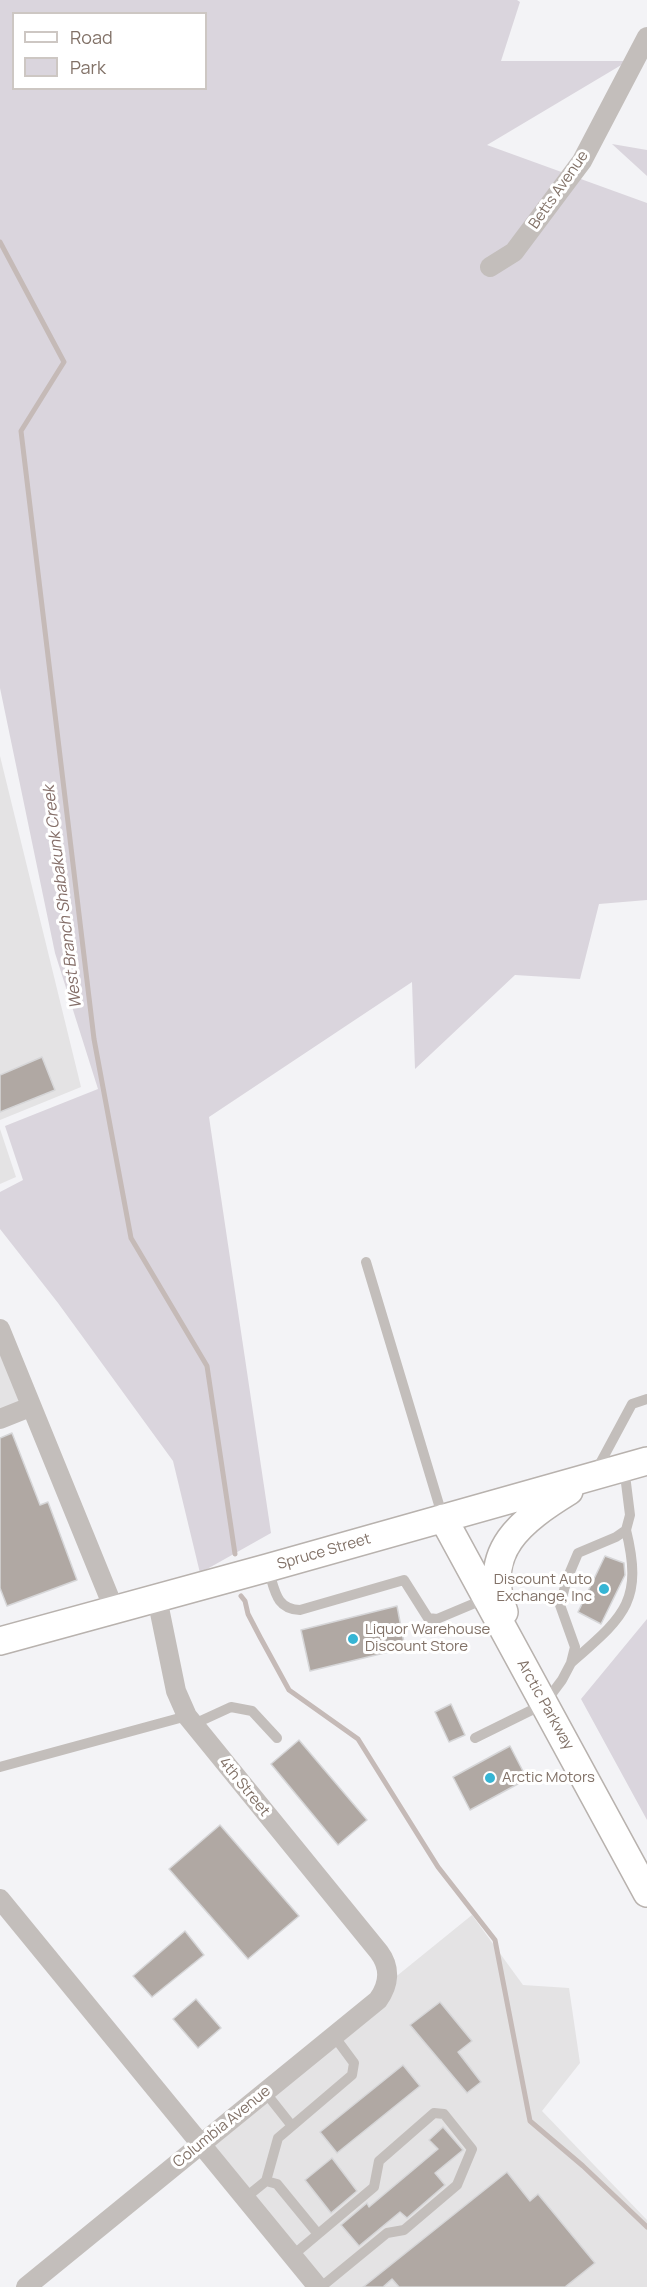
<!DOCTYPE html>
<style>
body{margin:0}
#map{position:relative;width:647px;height:2287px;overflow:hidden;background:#f3f3f6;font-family:Manrope,sans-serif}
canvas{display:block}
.legend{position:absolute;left:12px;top:12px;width:195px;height:78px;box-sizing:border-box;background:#fff;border:2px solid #cdc7c3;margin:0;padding:8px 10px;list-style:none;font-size:18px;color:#827268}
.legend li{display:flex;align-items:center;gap:12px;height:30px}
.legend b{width:30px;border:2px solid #cdc7c3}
</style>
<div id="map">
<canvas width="647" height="2287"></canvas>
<ul class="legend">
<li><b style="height:8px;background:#fff"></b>Road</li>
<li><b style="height:16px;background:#dad5dd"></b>Park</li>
</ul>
</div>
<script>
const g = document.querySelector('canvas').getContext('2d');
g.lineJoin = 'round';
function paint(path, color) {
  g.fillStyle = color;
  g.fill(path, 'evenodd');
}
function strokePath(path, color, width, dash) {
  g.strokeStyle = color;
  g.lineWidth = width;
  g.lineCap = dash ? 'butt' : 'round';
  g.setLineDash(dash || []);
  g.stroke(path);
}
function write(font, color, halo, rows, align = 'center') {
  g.font = font + ' Manrope,sans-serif';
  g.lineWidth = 6;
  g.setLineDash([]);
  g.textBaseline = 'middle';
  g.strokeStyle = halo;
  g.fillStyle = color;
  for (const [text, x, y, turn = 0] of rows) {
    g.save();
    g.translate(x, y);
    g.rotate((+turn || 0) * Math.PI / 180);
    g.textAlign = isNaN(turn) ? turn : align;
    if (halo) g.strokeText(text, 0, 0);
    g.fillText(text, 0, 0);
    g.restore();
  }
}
paint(new Path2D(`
 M0,756L81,1087L0,1120Z
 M0,1129L16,1177L0,1184Z
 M0,1329L28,1402L0,1412Z
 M472,1915L523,1985L569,1988L580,2063L542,2111L647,2220V2287H310L192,2142Z`), '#e4e3e4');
paint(new Path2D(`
 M0,0H517L520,2L501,61H628L487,145L647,203V900L599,904L580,979L515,975L415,1069L412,982L209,1117L271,1533L200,1573L173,1461L58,1303L0,1229V1192L23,1180L5,1126L98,1089L55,953L0,688ZM14,14H206V88H14Z
 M612,144L647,150V176Z
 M647,1619V1820L581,1699Z`), '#dad5dd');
strokePath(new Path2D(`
 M0,242L64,362L21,431L94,1039L131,1238L207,1366L235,1554
 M241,1596L245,1601L248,1614L260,1637L289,1690L358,1739L438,1867L495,1940L530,2121L583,2166L647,2227`), '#c5bab7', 5);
const building = new Path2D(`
 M42,1057L55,1090L0,1112V1075Z
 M12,1433L40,1505L48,1502L77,1580L7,1606L0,1588V1438Z
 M605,1556L624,1563L625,1575L601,1624L578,1612Z
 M397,1606L405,1648L310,1671L301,1630Z
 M451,1704L465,1735L449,1742L435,1712Z
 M299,1740L367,1820L338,1845L271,1764Z
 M510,1746L527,1779L470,1810L453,1777Z
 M220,1825L299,1916L248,1959L169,1869Z
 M185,1931L204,1955L152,1997L133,1976Z
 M196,1999L221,2028L198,2048L173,2019Z
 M440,2002L472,2041L458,2052L481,2082L467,2093L410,2025Z
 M403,2065L420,2086L337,2153L320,2132Z
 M443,2127L463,2150L435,2173L445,2185L407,2218L400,2212L359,2246L341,2225L367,2203L369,2207L438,2149L429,2140Z
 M332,2158L357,2191L331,2213L305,2180Z
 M507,2172L530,2201L538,2194L595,2263L565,2287H399L392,2279L383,2287H363Z`);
paint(building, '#b0a8a3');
strokePath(building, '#d6d6d8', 1.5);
const secondary = new Path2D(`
 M443,1518L647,1893
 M504,1612C480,1551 522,1520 569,1491
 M0,1641L267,1568L647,1461`);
strokePath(secondary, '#b8b2ae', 30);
strokePath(new Path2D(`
 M366,1262L443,1518
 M596,1471L632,1404L647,1399
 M268,1569C275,1589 275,1609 300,1610L404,1580L428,1618L437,1619L487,1598
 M571,1663C623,1617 644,1603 626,1530
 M194,1724L231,1707L252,1711L277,1738
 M475,1738L544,1704L562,1680L571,1663L575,1647L560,1605L567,1579L578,1553L616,1537L626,1530L630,1515L624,1467
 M0,1767L187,1716
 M265,2092L292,2126
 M266,2181L278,2138L352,2075L354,2063L334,2036
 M245,2198L266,2181L277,2184L318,2234
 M292,2256L374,2187L379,2161L434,2113L444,2114L472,2149L457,2185L404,2230L387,2233L321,2287`), '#c3bebb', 10);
strokePath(new Path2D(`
 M490,267L514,252L582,161L647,37
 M0,1329L114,1609
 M0,1419L30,1407
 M0,1899L318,2287
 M26,2287L378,2000C389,1985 391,1968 379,1952L187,1716L176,1691L157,1598`), '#c3bebb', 20);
strokePath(secondary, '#fff', 27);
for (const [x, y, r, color] of [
 [604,1589,6,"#36b5d4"],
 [353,1639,6,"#36b5d4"],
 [490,1778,6,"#36b5d4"]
]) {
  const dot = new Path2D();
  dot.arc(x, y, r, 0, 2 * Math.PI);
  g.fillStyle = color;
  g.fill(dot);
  strokePath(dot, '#fff', 2);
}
write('15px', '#827268', '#fff', [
 ["Betts Avenue",559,190,-55],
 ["Spruce Street",324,1552,-16],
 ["Arctic Parkway",545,1705,61],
 ["4th Street",244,1787,51],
 ["Columbia Avenue",222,2127,-39]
]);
write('15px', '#827268', '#fff', [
 ["Discount Auto",592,1580,"right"],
 ["Exchange, Inc",592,1597,"right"],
 ["Liquor Warehouse",365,1630],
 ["Discount Store",365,1647],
 ["Arctic Motors",502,1778]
], 'left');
write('italic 16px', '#856f69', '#fff', [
 ["West Branch Shabakunk Creek",63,897,-97]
]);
</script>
